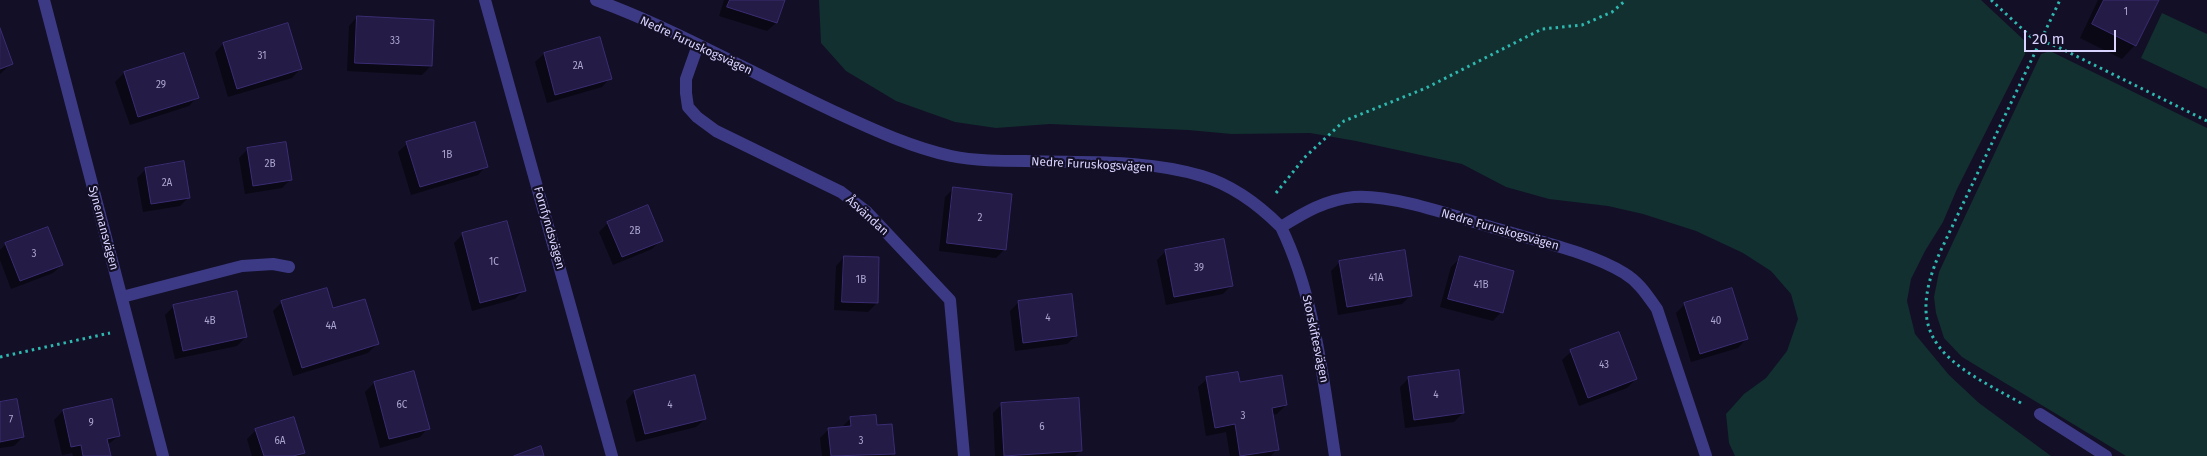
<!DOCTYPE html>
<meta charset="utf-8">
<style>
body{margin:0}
#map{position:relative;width:2207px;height:456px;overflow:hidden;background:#130f26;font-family:"Fira Sans",sans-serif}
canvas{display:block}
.scale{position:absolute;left:2024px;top:30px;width:92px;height:22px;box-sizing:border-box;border:2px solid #d9d4ff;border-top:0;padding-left:6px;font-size:15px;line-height:18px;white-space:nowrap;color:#d9d4ff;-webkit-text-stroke:4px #130f26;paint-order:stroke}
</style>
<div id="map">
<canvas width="2207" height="456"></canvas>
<div class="scale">20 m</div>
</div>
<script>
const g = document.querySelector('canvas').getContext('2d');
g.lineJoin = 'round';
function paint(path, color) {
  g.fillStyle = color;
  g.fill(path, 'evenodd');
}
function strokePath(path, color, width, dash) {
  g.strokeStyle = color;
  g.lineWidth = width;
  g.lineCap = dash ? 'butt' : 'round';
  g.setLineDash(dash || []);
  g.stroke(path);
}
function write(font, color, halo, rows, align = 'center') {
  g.font = font + ' "Fira Sans",sans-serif';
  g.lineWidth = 4.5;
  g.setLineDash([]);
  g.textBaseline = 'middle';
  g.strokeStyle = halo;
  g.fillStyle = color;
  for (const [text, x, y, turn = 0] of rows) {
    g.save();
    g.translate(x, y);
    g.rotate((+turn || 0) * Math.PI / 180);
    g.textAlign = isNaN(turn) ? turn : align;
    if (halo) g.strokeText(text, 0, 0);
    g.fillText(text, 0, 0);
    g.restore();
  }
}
paint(new Path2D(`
 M819,0H1981L2026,42L2025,54L1957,189L1943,222L1925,251L1911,279L1907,301L1915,334L1949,375L1979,403L2051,456H1735L1729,443L1726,414L1744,394L1766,378L1787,351L1798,319L1791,294L1771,271L1743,253L1696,231L1643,214L1608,206L1549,199L1506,187L1462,164L1356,141L1310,133L1232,134L1188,130L1050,124L996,128L955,122L896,101L846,71L821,43Z
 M2162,13L2207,34V89L2141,58Z
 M2050,51L2207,128V456H2126L1962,357L1944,338L1936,313L1934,297L1939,272L2041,54Z`), '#12302f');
paint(new Path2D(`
 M724,0H783L776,23L767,31L719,16Z
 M2098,0H2157L2135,45L2122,59L2080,38Z
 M357,17L431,66L422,75L347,71L349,26Z
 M0,32L11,64L0,74Z
 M599,38L610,78L602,87L547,103L535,62L544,54Z
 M223,44L300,69L292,78L228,97L215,53Z
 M183,54L197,97L189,106L130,125L115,82L124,73Z
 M407,144L486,166L478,175L411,195L398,152Z
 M248,149L291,179L282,188L245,194L239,158Z
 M146,169L189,197L180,206L143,212L137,178Z
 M954,188L1005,249L996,258L939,251L945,197Z
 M506,223L524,290L515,299L472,311L454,243L462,235Z
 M608,223L661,240L652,249L613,265L599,232Z
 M6,244L62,265L53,273L11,289L0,260V250Z
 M1166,251L1231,286L1223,294L1166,305L1157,260Z
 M844,257L877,303L868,312L834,310L836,266Z
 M1460,258L1501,312L1493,321L1440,307L1451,267Z
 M1340,262L1411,295L1402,304L1338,315L1331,271Z
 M282,302L377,344L368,353L293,376L273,311Z
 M1019,302L1076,336L1067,344L1015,351L1010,311Z
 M1685,304L1746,339L1738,348L1691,362L1676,313Z
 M174,306L246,337L237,346L175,359L165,315Z
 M1619,333L1636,379L1627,388L1579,406L1562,360L1571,352Z
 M414,372L428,428L420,437L380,448L365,392L374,383Z
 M1409,378L1463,413L1454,422L1405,428L1400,387Z
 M1207,379L1239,383L1286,405L1277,414L1272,415L1277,449L1271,456H1230L1226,432L1206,436L1198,387Z
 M634,392L705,419L696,427L636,442L626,401Z
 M0,403L23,437L14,446L0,448Z
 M1002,404L1081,451L1075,456H995L993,413Z
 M63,411L119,436L107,445L109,456H73L72,453L62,455L54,420Z
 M851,418L875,426L893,454L891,456H822L820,438L829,429L842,427Z
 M256,430L304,452L300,456H252L247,439Z`), '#0007');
const building = new Path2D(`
 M730,0H785L777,23L727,7Z
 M2104,0H2159L2136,46L2092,24Z
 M357,16L434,20L432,66L355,63Z
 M288,23L302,69L237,89L223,43Z
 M0,28L13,64L0,69Z
 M600,37L612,79L555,95L544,53Z
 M184,53L199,98L138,117L124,72Z
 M475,122L488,167L420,187L406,142Z
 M286,142L292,180L253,186L247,148Z
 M184,161L190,198L151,204L145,168Z
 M953,187L1012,194L1006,250L947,243Z
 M648,205L663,241L622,257L607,222Z
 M507,221L526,291L480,303L462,233Z
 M48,227L63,265L20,281L5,243Z
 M1224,239L1233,286L1174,297L1165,250Z
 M1405,250L1412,296L1347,307L1339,261Z
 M844,256L879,257L878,303L842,302Z
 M1460,256L1514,271L1503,313L1448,299Z
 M327,288L333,308L365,299L379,344L302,368L281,301Z
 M1732,288L1748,339L1700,354L1684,303Z
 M237,291L247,337L183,351L173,305Z
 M1072,294L1077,336L1023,343L1018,301Z
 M1619,332L1637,379L1588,398L1570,350Z
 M1459,370L1464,413L1414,420L1408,377Z
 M414,371L430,429L389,439L374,382Z
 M1238,372L1240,382L1282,375L1287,405L1272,408L1279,450L1240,456L1235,424L1215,428L1206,377Z
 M695,375L706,419L645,434L634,391Z
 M1079,398L1082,451L1004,456L1001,403Z
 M17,399L24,437L0,442V402Z
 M112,399L120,436L107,439L111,456H83L81,445L71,447L63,410Z
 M876,415L877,425L892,424L895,454L831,456L828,428L851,426L850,417Z
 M294,417L305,453L293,456H264L255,429Z
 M541,446L544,456H514Z`);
paint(building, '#241b47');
strokePath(building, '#3b2d73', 1);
strokePath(new Path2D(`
 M1991,0L2031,37L2058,47L2207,121
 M1276,193L1306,156L1344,121L1426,88L1542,29L1582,25L1612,12L1626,0
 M0,357L110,333
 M2021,403C1948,363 1900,341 1941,250L2060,0`), '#2fb8b0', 3, [2.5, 4]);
strokePath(new Path2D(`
 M44,0L163,456
 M485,0L612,456
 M596,0C678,30 755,75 835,112C872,129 910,147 951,156C975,161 1001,161 1026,161C1084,163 1146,159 1202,176C1232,185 1259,205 1281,227C1305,212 1325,200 1354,197C1394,194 1459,218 1498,229C1537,241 1590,252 1624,273C1639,282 1647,295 1657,309L1706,456
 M698,45L686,79V93L688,107L697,117L716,131L841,192L867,212L950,300L964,456
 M1281,227C1315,297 1323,379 1335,456
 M122,297L242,266L273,264L289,267
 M2040,414L2106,456`), '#3d3a85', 12);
write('10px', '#aca6d1', null, [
 ["1",2126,12],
 ["33",395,41],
 ["31",262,56],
 ["2A",578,66],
 ["29",161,85],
 ["1B",447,155],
 ["2B",270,164],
 ["2A",167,183],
 ["2",980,218],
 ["2B",635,231],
 ["3",34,254],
 ["1C",494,262],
 ["39",1199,268],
 ["41A",1376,278],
 ["1B",861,280],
 ["41B",1481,285],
 ["4",1048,318],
 ["4B",210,321],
 ["40",1716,321],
 ["4A",331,326],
 ["43",1604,365],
 ["4",1436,395],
 ["6C",402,405],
 ["4",670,405],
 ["3",1243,416],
 ["7",11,420],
 ["9",91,423],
 ["6",1042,427],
 ["6A",280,441],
 ["3",861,441]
]);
write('12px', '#d9d4ff', '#130f26', [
 ["Nedre Furuskogsvägen",696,46,25],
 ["Nedre Furuskogsvägen",1092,165,3],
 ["Åsvändan",867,216,42],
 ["Synemansvägen",103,228,75],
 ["Fornfyndsvägen",549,228,74],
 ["Nedre Furuskogsvägen",1500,230,16],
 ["Storskiftesvägen",1315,339,78]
]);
</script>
